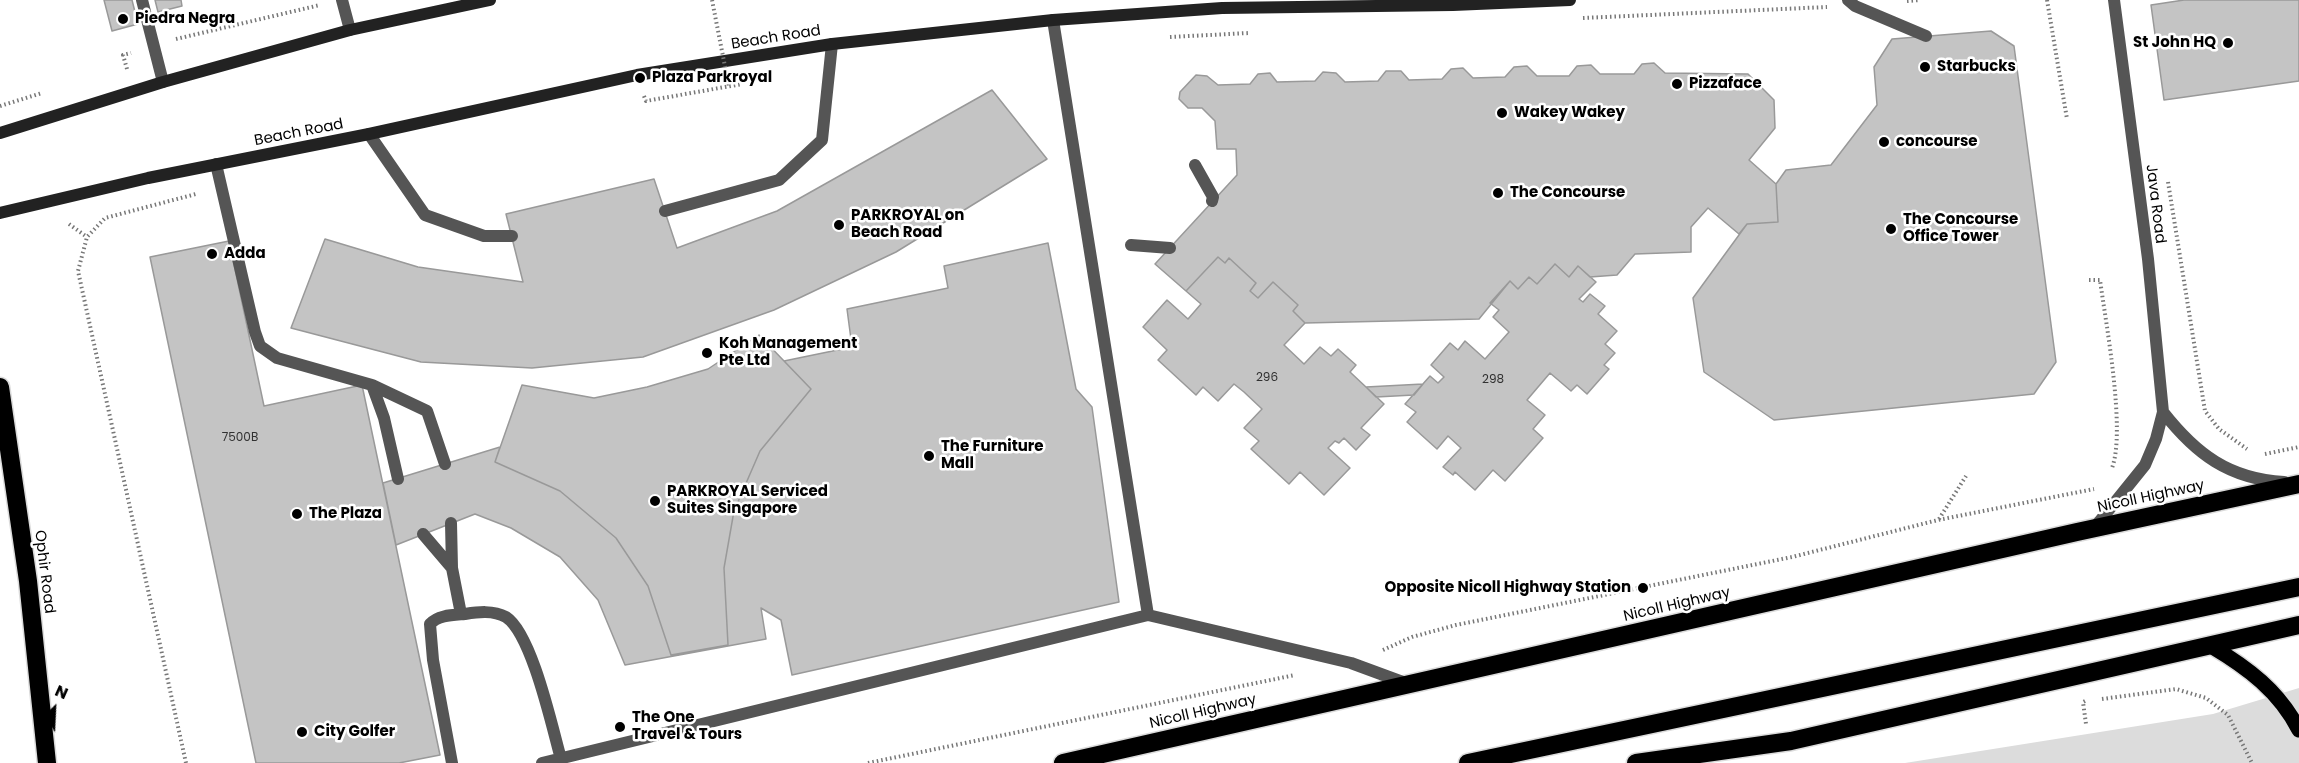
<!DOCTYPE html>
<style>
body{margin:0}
#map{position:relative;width:2299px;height:763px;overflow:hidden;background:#fff;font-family:Poppins,sans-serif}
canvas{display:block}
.north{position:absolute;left:24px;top:679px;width:60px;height:60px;-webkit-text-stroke:4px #fff;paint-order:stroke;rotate:24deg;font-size:16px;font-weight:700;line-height:24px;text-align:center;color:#000}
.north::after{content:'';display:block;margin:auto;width:21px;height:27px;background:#000;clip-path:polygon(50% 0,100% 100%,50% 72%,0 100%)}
</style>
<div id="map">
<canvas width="2299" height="763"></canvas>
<div class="north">N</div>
</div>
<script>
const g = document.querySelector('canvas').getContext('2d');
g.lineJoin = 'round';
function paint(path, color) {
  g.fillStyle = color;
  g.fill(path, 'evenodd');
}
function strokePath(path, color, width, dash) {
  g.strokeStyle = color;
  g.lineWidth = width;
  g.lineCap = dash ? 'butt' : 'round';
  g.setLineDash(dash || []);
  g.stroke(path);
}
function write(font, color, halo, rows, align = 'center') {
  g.font = font + ' Poppins,sans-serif';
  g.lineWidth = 5;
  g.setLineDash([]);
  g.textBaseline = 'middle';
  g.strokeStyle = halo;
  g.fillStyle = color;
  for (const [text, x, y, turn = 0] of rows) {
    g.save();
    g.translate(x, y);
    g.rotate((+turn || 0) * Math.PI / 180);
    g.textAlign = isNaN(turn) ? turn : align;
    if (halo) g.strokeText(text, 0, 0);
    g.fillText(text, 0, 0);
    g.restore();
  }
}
paint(new Path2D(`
 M2299,688V763H1905L2213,714Z`), '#dcdcdc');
const building = new Path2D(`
 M104,0H132L138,24L112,31Z
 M155,0H181L182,6L158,12Z
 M2184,0H2299V81L2164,100L2151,5Z
 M1991,31L2014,46L2056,362L2034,394L1774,420L1704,372L1693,298L1747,224L1778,222L1776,184L1786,170L1831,165L1877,105L1874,67L1892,39Z
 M1654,63L1665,73L1748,74L1774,100L1775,128L1749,160L1776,184L1778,222L1747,224L1739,234L1708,208L1691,227V252L1635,254L1617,275L1590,277L1578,266L1569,277L1555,264L1537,284L1529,277L1518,289L1510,281L1479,319L1305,323L1293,311L1298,305L1273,282L1258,298L1250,291L1256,283L1229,258L1225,263L1218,257L1186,291L1155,264L1237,175L1236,149H1217L1215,121L1202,108H1188L1179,99L1180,92L1196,75L1207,76L1218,85L1250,84L1258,74L1270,73L1277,82L1315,81L1323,72L1336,73L1345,82L1378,81L1386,71H1401L1409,80L1442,79L1451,69L1463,68L1473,78L1505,77L1514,67L1527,66L1537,76H1569L1577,66L1591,65L1600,74H1634L1642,64Z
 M992,90L1047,159L896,252L774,310L643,357L532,368L421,362L291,328L325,239L418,267L523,282L506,214L654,179L677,248L777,211Z
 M229,241L264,406L362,385L440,755L399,763H256L150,257Z
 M1048,243L1076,389L1092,407L1119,602L792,675L781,620L761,608L766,639L625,665L598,600L560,557L511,528L475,514L396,545L383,483L500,447L495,462L560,491L616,538L648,586L671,655L728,645L724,568L734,511L760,451L811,389L784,361L852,347L847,309L948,288L944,266Z
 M1218,257L1225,263L1229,258L1256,283L1250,291L1258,298L1273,282L1298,305L1293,311L1305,323L1284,345L1304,364L1320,347L1331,356L1338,349L1356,365L1350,372L1384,404L1361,428L1370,435L1356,450L1344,438L1339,443L1335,441L1328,448L1350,468L1324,495L1300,472L1289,484L1251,449L1259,441L1244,428L1262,409L1244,392L1234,384L1218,401L1203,387L1196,395L1158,360L1167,350L1143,327L1167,300L1188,319L1201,304L1186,291Z
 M1555,264L1569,277L1578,266L1596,282L1579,299L1583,302L1590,294L1605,306L1598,314L1617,331L1605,344L1615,353L1604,365L1609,369L1587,394L1577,385L1571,391L1550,373L1527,400L1545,415L1533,429L1543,438L1505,481L1493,470L1475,490L1455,472L1453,475L1443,467L1461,448L1448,436L1437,449L1407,422L1416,412L1405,404L1430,376L1438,383L1444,377L1431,365L1450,343L1458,350L1465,341L1485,359L1509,332L1493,317L1499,310L1490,303L1510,281L1518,289L1529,277L1537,284Z
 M759,335L811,389L760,451L734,511L724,568L728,645L671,655L648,586L616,538L560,491L495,462L522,385L594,398L647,387L708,369Z
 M1423,384L1414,395L1376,397L1366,387Z`);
paint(building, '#c4c4c4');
strokePath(building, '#999', 1.5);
const primary = new Path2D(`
 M2211,646C2248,668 2279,691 2299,730`);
const highway = new Path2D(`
 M0,387L28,581L47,763
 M1063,763L2077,532L2299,484
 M1468,763L2299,587
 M1636,763L1791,741L2299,625`);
strokePath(primary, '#dbdbdb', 18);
strokePath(highway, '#dbdbdb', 21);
strokePath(new Path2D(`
 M2047,0L2067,119
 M1907,1L1920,0
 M1583,18L1827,7
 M1170,37L1249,33
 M176,39L320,5
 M127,69L123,55L131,53
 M644,96L646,101L742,84
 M0,106L42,93
 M2168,182L2205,411L2219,429L2247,449
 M69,224L87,237
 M2089,280H2100C2106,324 2126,431 2112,468
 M2265,454L2299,447
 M1939,519L1966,476
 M1383,650L1412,637L1456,625L1792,557L1938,520L2094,489
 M2102,699L2176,689L2206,698L2228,715L2252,763
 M2085,701L2083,702L2086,724
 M186,763L78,271L87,237L105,218L196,194
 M868,763L1295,675`), '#777', 4, [1.5, 3]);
strokePath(new Path2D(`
 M1848,0L1855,6L1926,36
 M1053,20L1148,615
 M369,134L425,215L484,236H512
 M216,164L255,332L260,346L277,358L372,385L427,411L445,464
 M1195,165L1213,197L1212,201
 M665,211L779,180L822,140L832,44
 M1131,245L1170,248
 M372,385L384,418L398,479
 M451,523L452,568L461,614
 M423,534L452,568
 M452,763L433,660L430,624C438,615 453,615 465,614C478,612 493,610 506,617C532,634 552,727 561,759
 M542,763L1148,615L1351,663L1408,684`), '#555', 12);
strokePath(new Path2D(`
 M142,0L163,82
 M342,0L350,30
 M2163,412C2196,454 2229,479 2284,482
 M2095,527L2145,465L2156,439L2163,412L2148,259L2114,0`), '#555', 12);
strokePath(new Path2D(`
 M0,133L163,82L350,30L490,0
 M0,213L148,178L369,134L637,75L832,44L1053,20L1222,8L1453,5L1570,0`), '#222', 12);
strokePath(primary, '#000', 15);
strokePath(highway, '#000', 18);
strokePath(new Path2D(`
 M712,0L729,87`), '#777', 4, [1.5, 3]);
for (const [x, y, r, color] of [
 [123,19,6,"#000"],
 [2228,43,6,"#000"],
 [1925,67,6,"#000"],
 [640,78,6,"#000"],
 [1677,84,6,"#000"],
 [1502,113,6,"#000"],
 [1884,142,6,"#000"],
 [1498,193,6,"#000"],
 [839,225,6,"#000"],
 [1891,229,6,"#000"],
 [212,254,6,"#000"],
 [707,353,6,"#000"],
 [929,456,6,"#000"],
 [655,501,6,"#000"],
 [297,514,6,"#000"],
 [1643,588,6,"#000"],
 [620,727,6,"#000"],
 [302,732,6,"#000"]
]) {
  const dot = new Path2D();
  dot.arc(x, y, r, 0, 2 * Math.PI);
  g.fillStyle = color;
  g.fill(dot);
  strokePath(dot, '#fff', 2);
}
write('12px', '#313131', null, [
 ["296",1267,378],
 ["298",1493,380],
 ["7500B",240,438]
]);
write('bold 15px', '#000', '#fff', [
 ["Piedra Negra",135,19],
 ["St John HQ",2216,43,"right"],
 ["Starbucks",1937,67],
 ["Plaza Parkroyal",652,78],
 ["Pizzaface",1689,84],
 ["Wakey Wakey",1514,113],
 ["concourse",1896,142],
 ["The Concourse",1510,193],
 ["PARKROYAL on",851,216],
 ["Beach Road",851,233],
 ["The Concourse",1903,220],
 ["Office Tower",1903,237],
 ["Adda",224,254],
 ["Koh Management",719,344],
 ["Pte Ltd",719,361],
 ["The Furniture",941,447],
 ["Mall",941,464],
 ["PARKROYAL Serviced",667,492],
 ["Suites Singapore",667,509],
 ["The Plaza",309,514],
 ["Opposite Nicoll Highway Station",1631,588,"right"],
 ["The One",632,718],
 ["Travel & Tours",632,735],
 ["City Golfer",314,732]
], 'left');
write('15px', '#000', '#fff', [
 ["Beach Road",776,38,-9],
 ["Beach Road",299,133,-11],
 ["Java Road",2155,204,83],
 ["Nicoll Highway",2151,497,-12],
 ["Ophir Road",44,572,83],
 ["Nicoll Highway",1677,605,-13],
 ["Nicoll Highway",1203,712,-13]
]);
</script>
